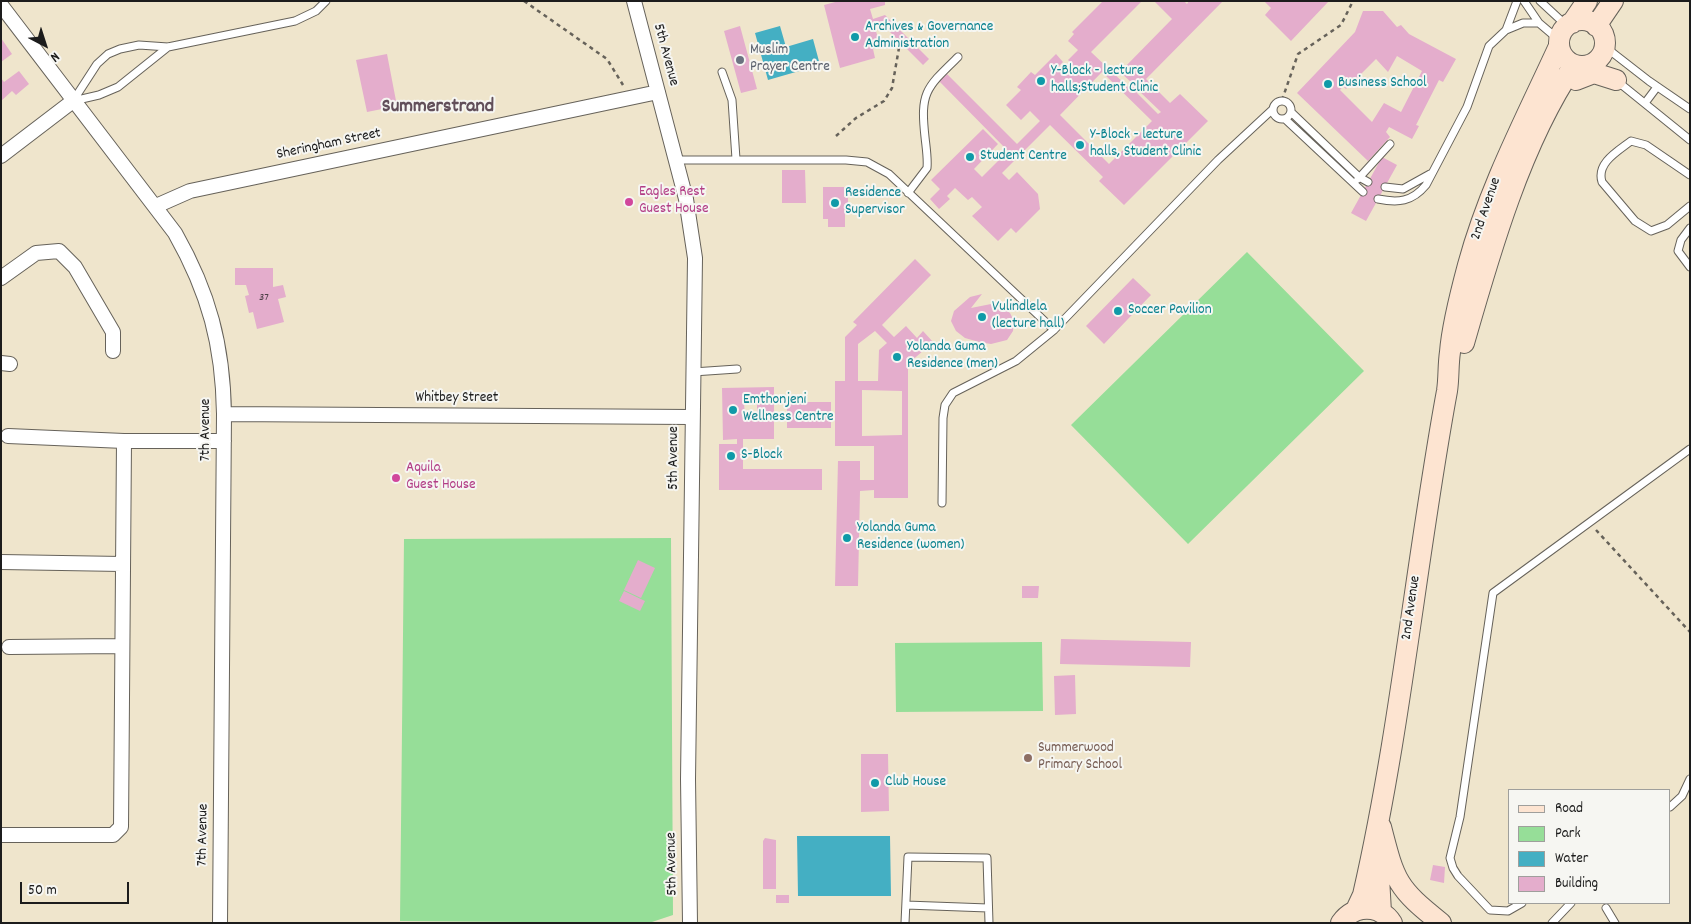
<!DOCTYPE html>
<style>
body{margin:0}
#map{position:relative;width:1691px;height:924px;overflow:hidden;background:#efe5cc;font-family:Dekko,sans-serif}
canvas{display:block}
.frame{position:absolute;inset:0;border:2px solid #1c1c1c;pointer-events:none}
.legend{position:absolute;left:1508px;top:789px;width:162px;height:115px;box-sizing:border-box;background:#f6f6f2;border:1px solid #9f9f9c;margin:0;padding:6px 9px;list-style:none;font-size:15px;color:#1c1c1c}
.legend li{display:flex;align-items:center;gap:10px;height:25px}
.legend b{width:25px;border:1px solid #9f9f9c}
.north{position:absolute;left:20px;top:20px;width:50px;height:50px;-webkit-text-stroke:4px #f6f6f2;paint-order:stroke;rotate:140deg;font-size:14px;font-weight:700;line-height:20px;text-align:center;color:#1c1c1c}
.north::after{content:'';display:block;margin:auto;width:18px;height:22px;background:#1c1c1c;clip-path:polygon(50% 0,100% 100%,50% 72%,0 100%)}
.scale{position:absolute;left:20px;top:882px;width:109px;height:22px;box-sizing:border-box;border:2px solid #1c1c1c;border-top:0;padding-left:6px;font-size:15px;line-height:18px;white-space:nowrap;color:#1c1c1c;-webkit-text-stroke:4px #f6f6f2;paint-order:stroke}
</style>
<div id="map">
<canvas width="1691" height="924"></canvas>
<div class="frame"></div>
<ul class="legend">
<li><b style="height:6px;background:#fde4d1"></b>Road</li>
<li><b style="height:14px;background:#96de98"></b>Park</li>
<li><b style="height:14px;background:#44afc3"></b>Water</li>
<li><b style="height:14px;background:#e4adcc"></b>Building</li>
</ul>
<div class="north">N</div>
<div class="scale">50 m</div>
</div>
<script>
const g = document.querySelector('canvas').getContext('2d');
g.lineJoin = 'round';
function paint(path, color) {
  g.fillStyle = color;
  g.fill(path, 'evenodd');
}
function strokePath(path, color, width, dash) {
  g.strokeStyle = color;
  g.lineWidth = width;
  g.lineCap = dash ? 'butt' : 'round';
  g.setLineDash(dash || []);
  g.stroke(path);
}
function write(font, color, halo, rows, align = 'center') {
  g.font = font + ' Dekko,sans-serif';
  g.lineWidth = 4;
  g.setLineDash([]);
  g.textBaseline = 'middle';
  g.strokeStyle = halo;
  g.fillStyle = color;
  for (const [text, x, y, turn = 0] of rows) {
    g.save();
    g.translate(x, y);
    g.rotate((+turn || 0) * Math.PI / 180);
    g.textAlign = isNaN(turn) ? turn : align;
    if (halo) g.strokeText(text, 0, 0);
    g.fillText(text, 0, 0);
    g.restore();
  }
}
paint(new Path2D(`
 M1247,252L1364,371L1188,544L1071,425Z
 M671,538L673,915L649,923L400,921L404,539Z
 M1042,642L1043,711L896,712L895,643Z`), '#96de98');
paint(new Path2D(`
 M780,26L786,47L813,39L820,65L768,80L755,33Z
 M797,836H890L891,896H798Z`), '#44afc3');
paint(new Path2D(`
 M839,1H885V5L870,9L873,19L885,15L929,59L923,65L883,25L875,27L880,47L873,49L875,58L840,68L824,5Z
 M1103,1H1142L1091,52L1128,87L1132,83L1120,72L1172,19L1154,1H1184L1187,4L1189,1H1223L1146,79L1170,103L1180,94L1208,121L1124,205L1099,181L1103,177L1050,125L1002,173L1009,180L1017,172L1038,194L1040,209L1016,233L1011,228L998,241L972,216L982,207L972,197L968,200L955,188L947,196L950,199L939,209L930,199L940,189L931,180L983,129L998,144L974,169L982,177L1008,151L939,81L947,74L1017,144L1040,121L1030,111L1021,120L1006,105L1021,90L1017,87L1031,72L1035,75L1056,54L1063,62L1058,67L1065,75L1070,70L1068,68L1072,64L1068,60L1078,50L1068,41L1074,34L1072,32ZM1102,72L1152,121L1109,164L1060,115ZM1139,91L1161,112L1158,114L1137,93Z
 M1264,1H1329L1291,41L1265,15L1271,8Z
 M1363,11H1383L1397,27L1401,25L1409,34L1456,59L1443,82L1439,80L1416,125L1419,126L1412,139L1389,127L1386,132L1390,137L1368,161L1297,93L1355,32ZM1397,56L1422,71L1401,112L1384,103L1372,122L1340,90L1343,86L1346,89L1376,59L1388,72Z
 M740,26L757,89L741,93L724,31Z
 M1,38L12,54L1,62Z
 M387,54L397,106L367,112L356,60Z
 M19,71L29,84L16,95L12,91L1,101V78L4,82Z
 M1382,157L1397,165L1366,221L1351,213Z
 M782,170H805L806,203H782Z
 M823,187H844V197H848V213H845V227H828V219H823Z
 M915,259L931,275L882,325L894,337L906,326L917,338L923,331L933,342L908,364V498H874V490L860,491L858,586H835L838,461H860V480H874V446H835V381H845V337L857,325L853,322ZM875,331L887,343L879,350L878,381H858V344ZM862,390L902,391V435L862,436Z
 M235,268H273V287L283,285L286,297L278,299L284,322L257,329L253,312L249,313L245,296L249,295L246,285H235Z
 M1133,278L1151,295L1104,344L1086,326Z
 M982,294L971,308L991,304L1001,306L1010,313L1014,321L1013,331L1007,340L991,344L979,342L965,338L956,331L951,321L954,311L970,297Z
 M774,387V439H743V469H822V490H719V444H737V439L723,440L722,388ZM744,402H757V419H745Z
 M787,402H831V428H787Z
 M638,560L655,568L641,598L624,590Z
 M1022,586H1039L1038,598H1022Z
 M624,591L645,601L640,611L619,601Z
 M1061,639L1191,642L1190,667L1060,664Z
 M1075,675L1076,714L1055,715L1054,676Z
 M861,754H888L889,811L861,812Z
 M765,838L776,840V889H763V841Z
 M1433,865L1445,867L1444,883L1430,880Z
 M776,895H789V903H776Z`), '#e4adcc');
const lane = new Path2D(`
 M1524,1L1539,23L1559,40
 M1540,1L1567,26
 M1506,30L1523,23H1539
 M1604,46L1649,81L1690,109
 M722,72L732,100L736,159
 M1617,81L1690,140
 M1273 110a9 9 0 1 1 18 0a9 9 0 1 1-18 0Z
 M73,101L97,64L108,54L120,49L139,45L168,47L295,21L316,11L326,1
 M73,101L99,95L118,87L168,47
 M1645,103L1657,87
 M1291,112L1359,177L1368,182
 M1285,119L1363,192
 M676,160H846L867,162L889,174L1054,330L1016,361L953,393L945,405L943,418L942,503
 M1690,175L1646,145L1631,141C1618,151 1596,163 1602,182L1635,221L1651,231L1667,225L1690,206
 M1358,179L1390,144
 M1385,187L1403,189L1430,174
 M908,193L927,168C928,158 926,147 925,137C920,92 926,88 958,57
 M1378,199C1398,203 1412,202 1426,185L1467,107L1489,46L1506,30L1517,1
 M1690,228L1681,240L1678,251L1690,267
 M1054,330L1218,160L1273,109
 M693,372L737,369
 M1670,807L1682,796L1690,779
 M1522,903L1508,911L1490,910L1458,876L1453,868L1450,858L1460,817L1493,593L1690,449
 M906,905L988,908
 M1606,908L1615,923
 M905,923L908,857L987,858L989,923
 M1552,923L1571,903`);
const street = new Path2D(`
 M634,1L686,199L695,258L688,779L690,923
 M1,5L175,233C209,293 223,345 224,414L220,923
 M1,156L73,101
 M156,206L190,191L658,92
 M1,278L36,253L59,251L75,267L113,332V351
 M1,363L10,364
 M224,414L691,417
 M8,436L124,441H224
 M1,562L122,564
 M9,647L122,646
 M1,835H113L121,827L124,441`);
const secondary = new Path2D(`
 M1559 43a23 23 0 1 1 46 0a23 23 0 1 1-46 0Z
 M1572,23L1587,1
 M1596,26L1613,1
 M1576,80L1594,73L1616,80
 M1464,343C1490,252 1521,143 1574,65
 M1381,827C1395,882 1397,888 1441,923
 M1378,860L1381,912
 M1356,910L1363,895C1401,729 1416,559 1447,391C1449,378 1448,365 1450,352C1452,325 1461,291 1468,265C1489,188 1526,118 1559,46
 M1341,923C1354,904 1380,904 1392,923`);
strokePath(lane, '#66625a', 9);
strokePath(street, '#66625a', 16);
strokePath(secondary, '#66625a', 22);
strokePath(new Path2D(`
 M524,1L607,59L623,85
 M1282,100L1298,54L1341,25L1353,1
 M836,136L856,118L884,101L892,88L900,42
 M1596,530L1690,632`), '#66625a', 2.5, [4, 4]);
strokePath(lane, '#fff', 7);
strokePath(street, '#fff', 14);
strokePath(secondary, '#fde4d1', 20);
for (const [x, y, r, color] of [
 [855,37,5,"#0f9aa8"],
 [740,60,5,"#6b7280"],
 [1041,81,5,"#0f9aa8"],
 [1328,84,5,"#0f9aa8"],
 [1080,145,5,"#0f9aa8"],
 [970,157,5,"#0f9aa8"],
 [629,202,5,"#d1479c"],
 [835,203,5,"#0f9aa8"],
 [1118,311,5,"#0f9aa8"],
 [982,317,5,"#0f9aa8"],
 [897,357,5,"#0f9aa8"],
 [733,410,5,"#0f9aa8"],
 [731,456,5,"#0f9aa8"],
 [396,478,5,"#d1479c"],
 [847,538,5,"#0f9aa8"],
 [1028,758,5,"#8d6e63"],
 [875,783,5,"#0f9aa8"]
]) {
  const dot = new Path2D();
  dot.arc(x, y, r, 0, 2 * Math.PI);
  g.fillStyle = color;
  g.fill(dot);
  strokePath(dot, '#f6f6f2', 2);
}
write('12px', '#4e4048', null, [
 ["37",264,298]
]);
write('15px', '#0d838f', '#f6f6f2', [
 ["Archives & Governance",865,28],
 ["Administration",865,45],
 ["Y-Block - lecture",1051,72],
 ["halls;Student Clinic",1051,89],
 ["Business School",1338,84],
 ["Y-Block - lecture",1090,136],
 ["halls, Student Clinic",1090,153],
 ["Student Centre",980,157],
 ["Residence",845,194],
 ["Supervisor",845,211],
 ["Vulindlela",992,308],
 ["(lecture hall)",992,325],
 ["Soccer Pavilion",1128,311],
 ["Yolanda Guma",907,348],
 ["Residence (men)",907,365],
 ["Emthonjeni",743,401],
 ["Wellness Centre",743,418],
 ["S-Block",741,456],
 ["Yolanda Guma",857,529],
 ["Residence (women)",857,546],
 ["Club House",885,783]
], 'left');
write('15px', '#5b616d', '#f6f6f2', [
 ["Muslim",750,51],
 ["Prayer Centre",750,68]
], 'left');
write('15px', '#1c1c1c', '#f6f6f2', [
 ["5th Avenue",665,55,75],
 ["Sheringham Street",329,145,-12],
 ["2nd Avenue",1487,209,-71],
 ["Whitbey Street",457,399],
 ["7th Avenue",207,430,-90],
 ["5th Avenue",675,458,-90],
 ["2nd Avenue",1412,608,-82],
 ["7th Avenue",204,835,-89],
 ["5th Avenue",673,864,-91]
]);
write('15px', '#b23c85', '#f6f6f2', [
 ["Eagles Rest",639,193],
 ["Guest House",639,210],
 ["Aquila",406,469],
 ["Guest House",406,486]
], 'left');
write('15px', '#785e54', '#f6f6f2', [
 ["Summerwood",1038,749],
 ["Primary School",1038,766]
], 'left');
write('bold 20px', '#624f5a', '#f6f6f2', [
 ["Summerstrand",438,108]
]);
</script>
